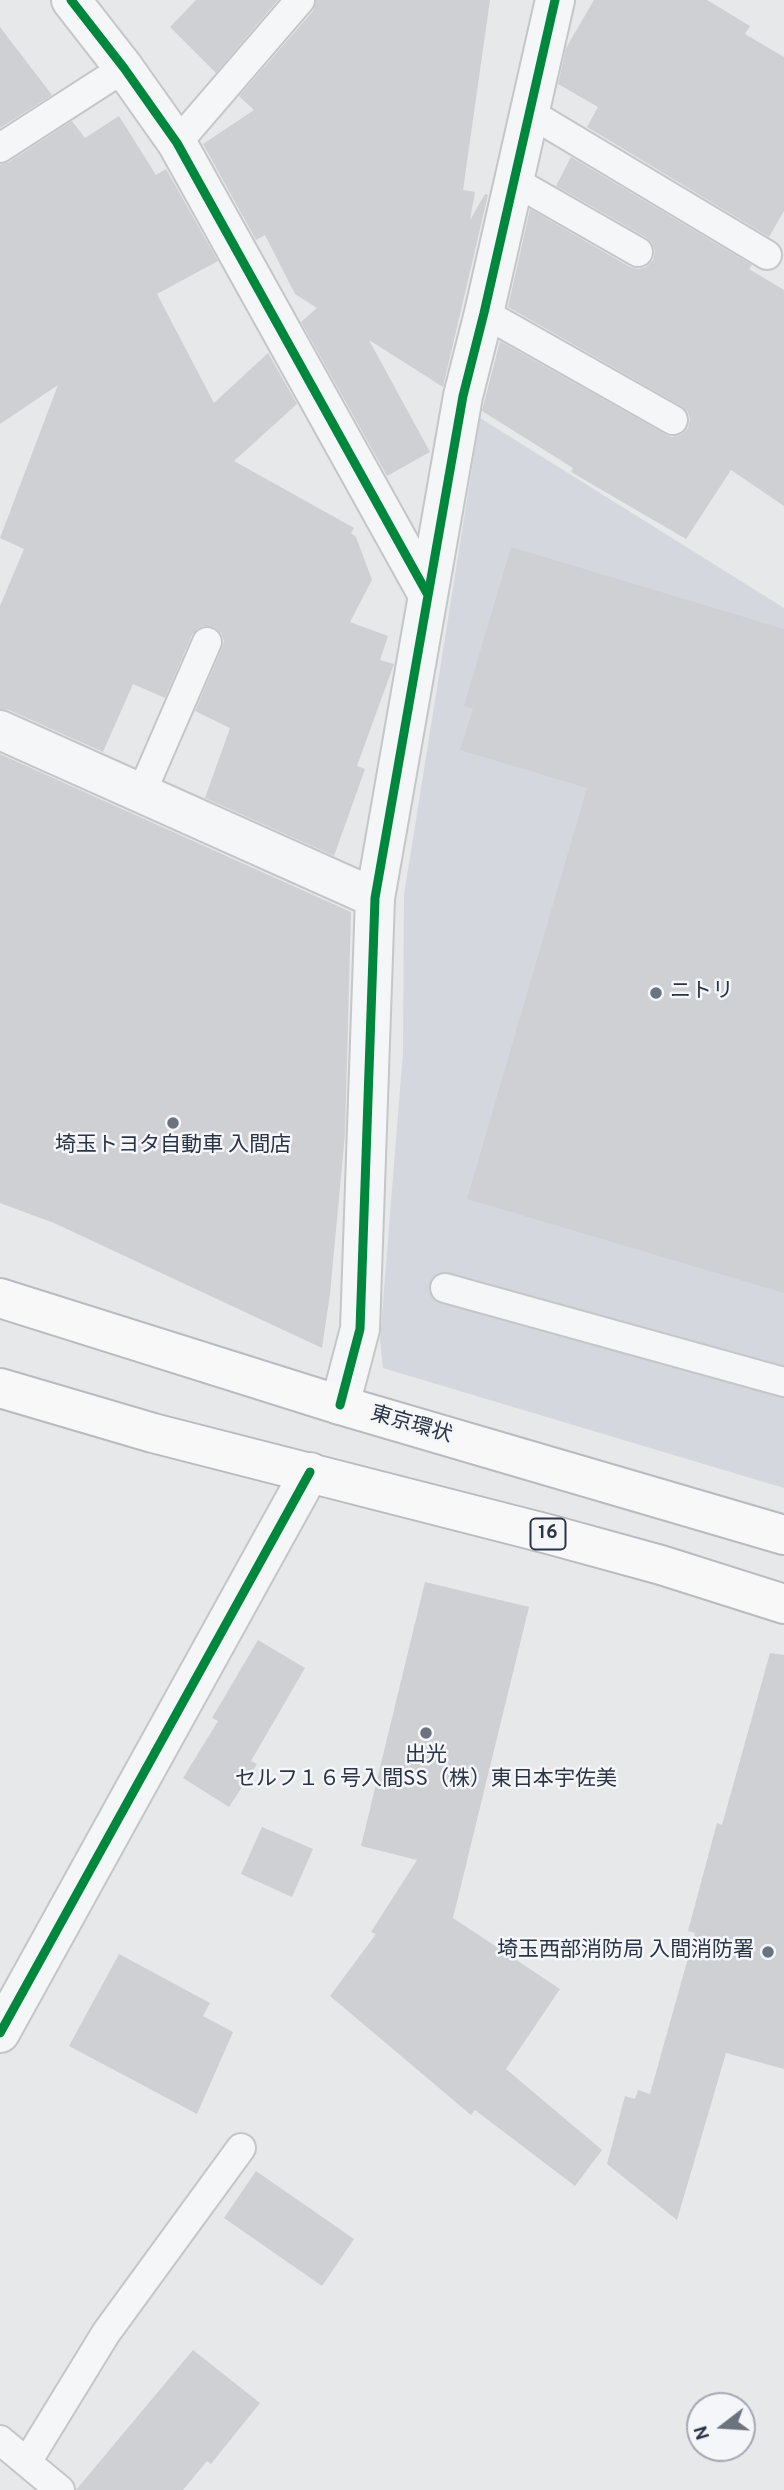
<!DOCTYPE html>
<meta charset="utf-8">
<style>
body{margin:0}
#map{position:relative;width:784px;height:2490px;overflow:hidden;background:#e6e8ea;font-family:Overpass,sans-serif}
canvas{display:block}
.north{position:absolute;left:686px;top:2392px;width:70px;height:70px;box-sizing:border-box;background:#f4f6f9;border:2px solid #a4a8b1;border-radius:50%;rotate:253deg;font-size:19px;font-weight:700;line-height:28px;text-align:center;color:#2b3445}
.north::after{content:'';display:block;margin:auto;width:24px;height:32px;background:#6c737f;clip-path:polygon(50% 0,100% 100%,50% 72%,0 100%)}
</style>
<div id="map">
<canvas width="784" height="2490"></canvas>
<div class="north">N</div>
</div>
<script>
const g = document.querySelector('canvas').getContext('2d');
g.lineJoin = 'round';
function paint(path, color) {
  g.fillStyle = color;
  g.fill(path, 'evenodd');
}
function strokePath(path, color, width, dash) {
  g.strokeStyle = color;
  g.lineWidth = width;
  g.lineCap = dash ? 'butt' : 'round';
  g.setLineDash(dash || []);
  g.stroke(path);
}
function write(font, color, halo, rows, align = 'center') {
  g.font = font + ' Overpass,"Noto Sans JP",sans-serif';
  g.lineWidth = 5;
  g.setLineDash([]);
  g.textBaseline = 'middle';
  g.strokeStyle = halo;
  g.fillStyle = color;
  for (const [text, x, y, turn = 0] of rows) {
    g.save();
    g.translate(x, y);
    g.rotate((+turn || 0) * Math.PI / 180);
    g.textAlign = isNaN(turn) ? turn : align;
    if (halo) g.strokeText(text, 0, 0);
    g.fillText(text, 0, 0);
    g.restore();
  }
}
paint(new Path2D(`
 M480,418L784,608V1488L383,1368L380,1340L403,1052L404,895Z`), '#d4d7dd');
paint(new Path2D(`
 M196,0H278L216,73L170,27Z
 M316,0H490L463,190L475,192L470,220L485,194L488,195L443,387L369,340L430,452L387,476L301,322L317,308L295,294L265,235L256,240L203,144L254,110L239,96L313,11Z
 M594,0H707L750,26L745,34L784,57V211L769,237L587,127L598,107L558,84L566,48Z
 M0,27L52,95L0,128Z
 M119,116L156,175L166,169L218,261L157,294L214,403L268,353L297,404L234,461L354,528L351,533L356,537L372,580L350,622L388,636L380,660L394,664L357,766L365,769L334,856L205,798L230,728L195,711L222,648L224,641L221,633L214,627L204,626L198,628L192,635L165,698L133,684L103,752L9,710L0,709V606L24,549L0,538L58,385L0,424V165L9,162L72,121L85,138Z
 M571,157L752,265L749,269L784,290V506L731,470L686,539L571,472L573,468L482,411L500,341L665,434L672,437L681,435L688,428L690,419L688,412L681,406L508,307L530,209L630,267L639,269L646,267L653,260L655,251L652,243L647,238L556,186Z
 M511,547L784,629V1293L467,1199L587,788L460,750L473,709L464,706Z
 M0,754L351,912L345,1134L330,1294L322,1348L54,1223L0,1203Z
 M425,1582L529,1607L453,1918L560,1989L506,2069L602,2150L575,2186L475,2110L471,2115L330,1996L376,1934L371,1932L417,1860L361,1846Z
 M258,1640L305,1668L251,1761L257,1764L229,1807L183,1778L218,1721L212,1718Z
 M770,1653L784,1655V2069L726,2053L677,2220L607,2164L625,2096L635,2099L638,2090L650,2094L695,1933L688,1931L717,1823L722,1825Z
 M262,1827L313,1849L292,1897L241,1874Z
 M119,1954L210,2003L203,2016L233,2032L197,2114L69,2046Z
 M256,2171L354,2239L322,2286L224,2218Z
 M193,2350L260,2403L211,2464L207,2461L183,2490H76Z`), '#ced0d3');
const lane = new Path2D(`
 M530,113L767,255
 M177,143L300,0
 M0,148L124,68
 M514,181L638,252
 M484,313L673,420
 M141,794L207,642
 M445,1288L784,1382
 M0,2440L60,2490
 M27,2462L106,2333L241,2148`);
const street = new Path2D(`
 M71,0L124,68L177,143L428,595
 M0,730L375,898
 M340,1405L360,1329L375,898L463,396L484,313L555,0
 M0,2033L310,1472`);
const highway = new Path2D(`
 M0,1298L340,1405L784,1535
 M0,1388L153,1433L548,1534L661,1565L784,1604`);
strokePath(lane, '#c4c6c8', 32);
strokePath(street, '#c4c6c8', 42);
strokePath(highway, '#b8bbbf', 42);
strokePath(lane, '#f5f6f7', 28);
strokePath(street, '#f5f6f7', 38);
strokePath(highway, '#f8f8f8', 38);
strokePath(new Path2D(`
 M71,0L124,68L177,143L428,595
 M340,1405L360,1329L375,898L463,396L484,313L555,0
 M0,2033L310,1472`), '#00873e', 9);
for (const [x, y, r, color] of [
 [656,993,7,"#6c737f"],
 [173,1123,7,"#6c737f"],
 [426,1733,7,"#6c737f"],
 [768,1952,7,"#6c737f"]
]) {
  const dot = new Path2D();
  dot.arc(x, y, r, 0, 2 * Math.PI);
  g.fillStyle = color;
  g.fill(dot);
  strokePath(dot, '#f4f6f9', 2.5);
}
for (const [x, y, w] of [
 [548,1534,35]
]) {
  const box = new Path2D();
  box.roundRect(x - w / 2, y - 15.5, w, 31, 5);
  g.fillStyle = '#f4f6f9';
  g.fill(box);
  strokePath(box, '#2b3445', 2);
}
write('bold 19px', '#2b3445', null, [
 ["16",548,1534]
]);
write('21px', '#2b3445', '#f4f6f9', [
 ["ニトリ",670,993,"left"],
 ["埼玉トヨタ自動車 入間店",173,1147],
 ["出光",426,1757],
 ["セルフ１６号入間SS（株）東日本宇佐美",426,1781],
 ["埼玉西部消防局 入間消防署",754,1952,"right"]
]);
write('21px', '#2b3445', '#f4f6f9', [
 ["東京環状",411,1426,16]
]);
</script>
